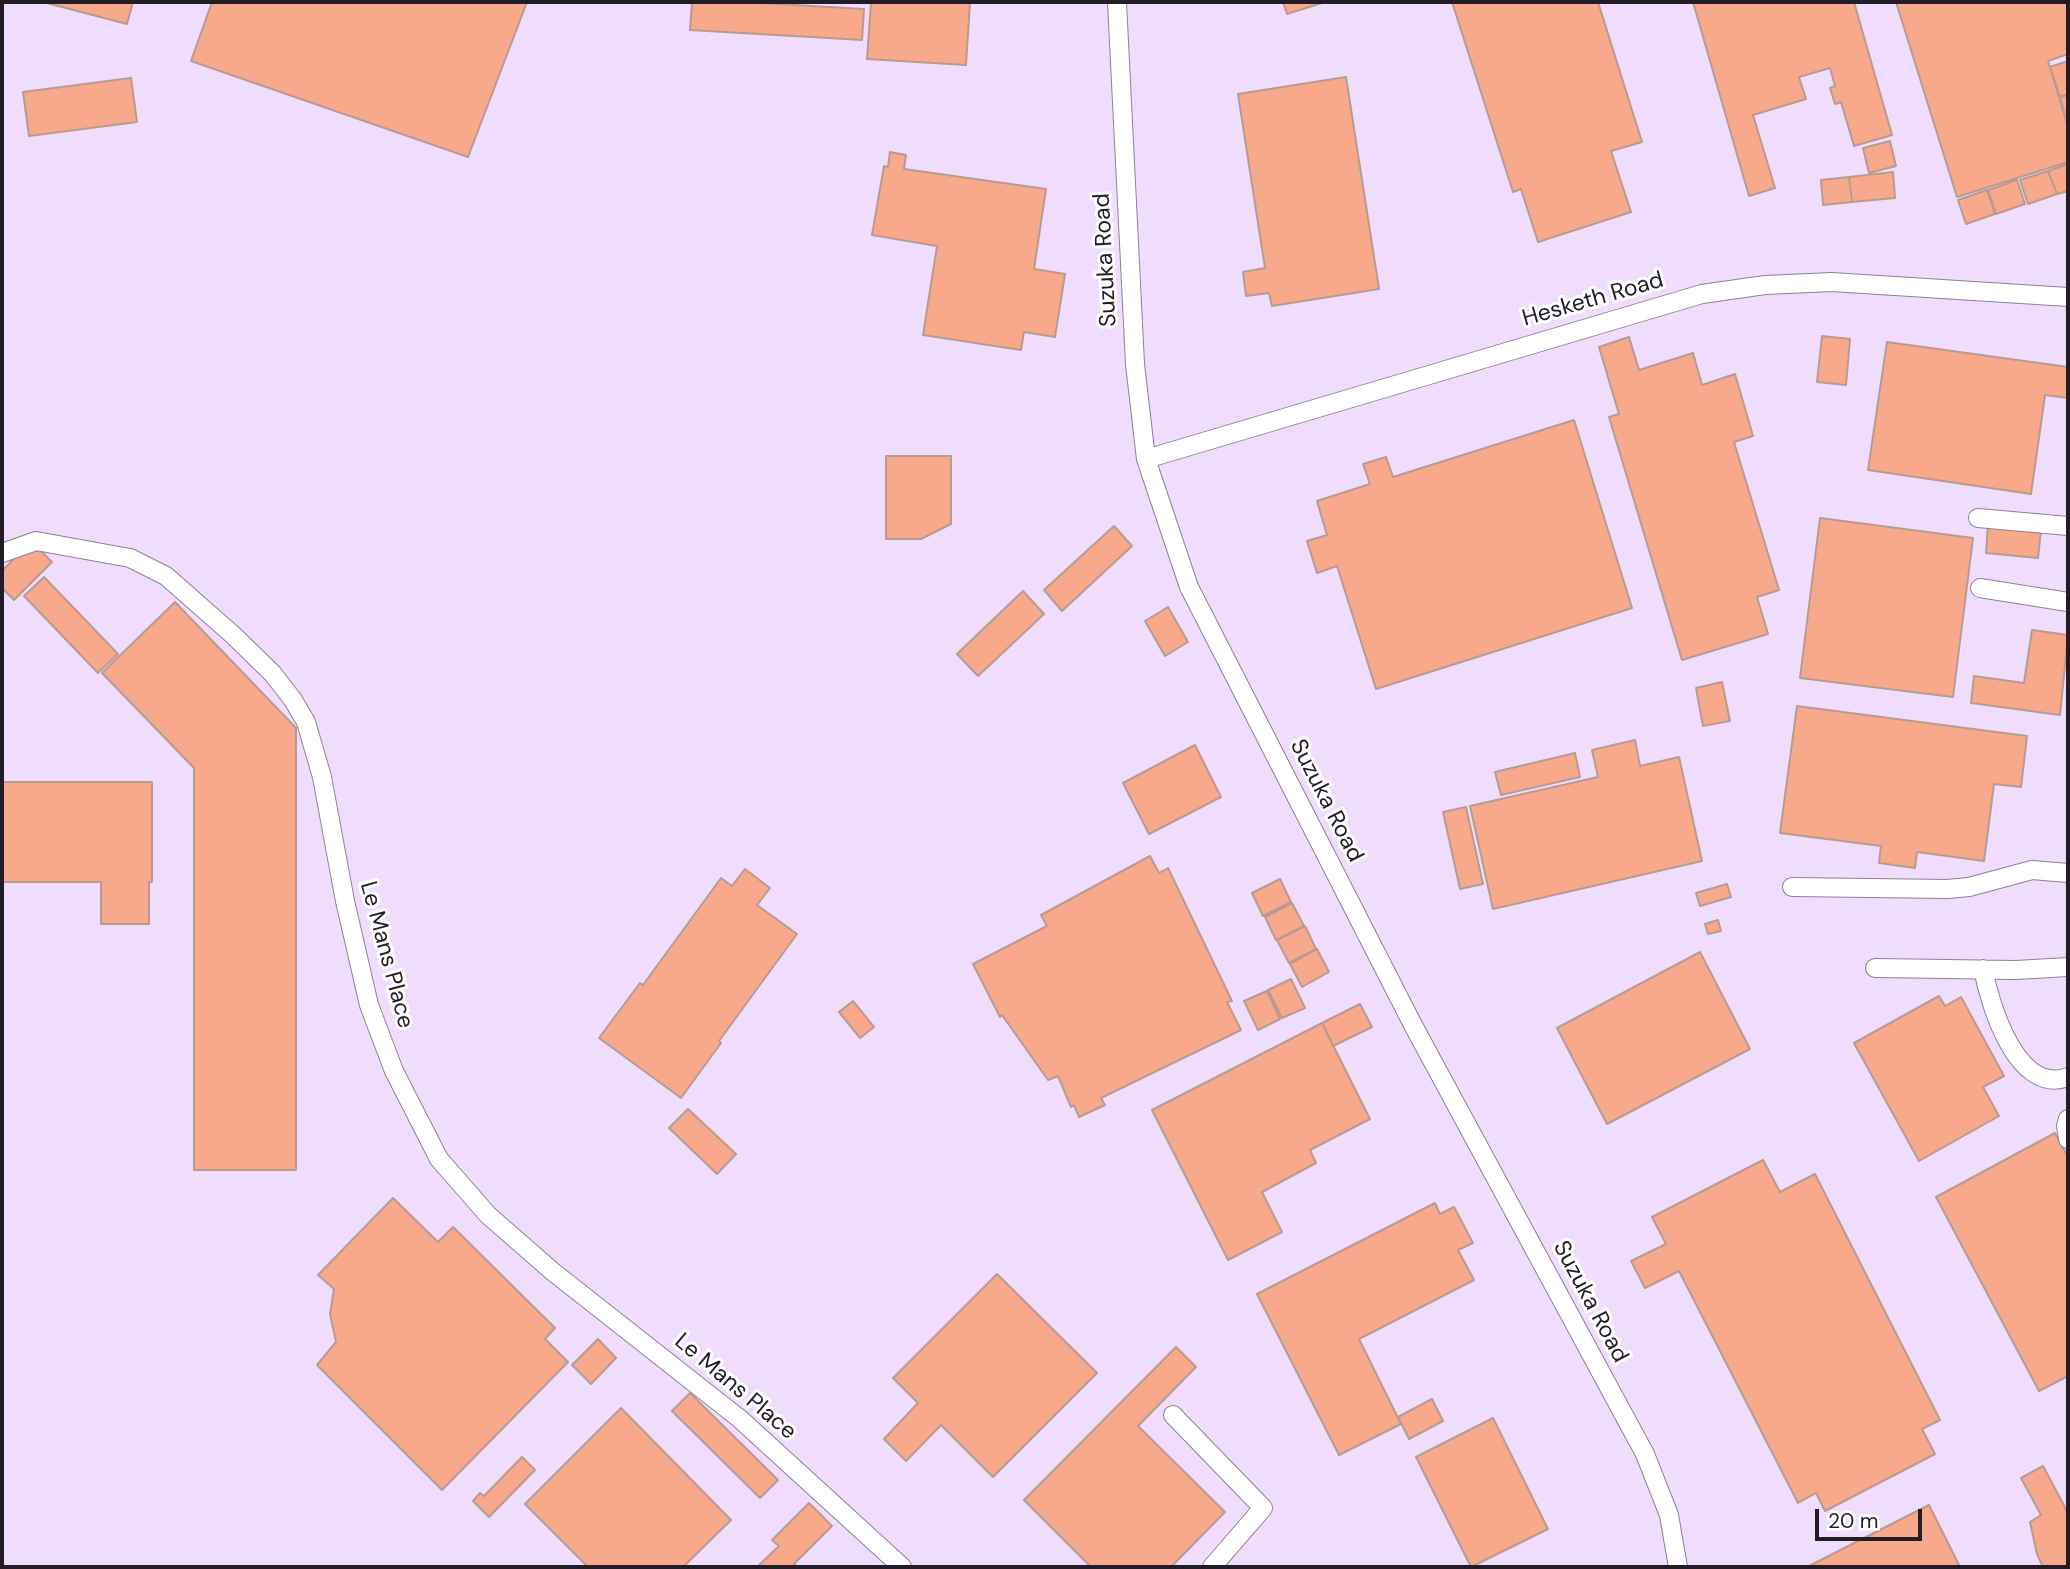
<!DOCTYPE html>
<style>
body{margin:0}
#map{position:relative;width:2070px;height:1569px;overflow:hidden;background:#f7eefe;font-family:"DM Sans",sans-serif}
canvas{display:block}
.frame{position:absolute;inset:0;border:4px solid #211c25;pointer-events:none}
.scale{position:absolute;left:1815px;top:1509px;width:107px;height:32px;box-sizing:border-box;border:4px solid #211c25;border-top:0;padding-left:9px;font-size:21px;line-height:24px;white-space:nowrap;color:#211c25;-webkit-text-stroke:5px #fff;paint-order:stroke}
</style>
<div id="map">
<canvas width="2070" height="1569"></canvas>
<div class="frame"></div>
<div class="scale">20 m</div>
</div>
<script>
const g = document.querySelector('canvas').getContext('2d');
g.lineJoin = 'round';
function paint(path, color) {
  g.fillStyle = color;
  g.fill(path, 'evenodd');
}
function strokePath(path, color, width, dash) {
  g.strokeStyle = color;
  g.lineWidth = width;
  g.lineCap = dash ? 'butt' : 'round';
  g.setLineDash(dash || []);
  g.stroke(path);
}
function write(font, color, halo, rows, align = 'center') {
  g.font = font + ' "DM Sans",sans-serif';
  g.lineWidth = 6;
  g.setLineDash([]);
  g.textBaseline = 'middle';
  g.strokeStyle = halo;
  g.fillStyle = color;
  for (const [text, x, y, turn = 0] of rows) {
    g.save();
    g.translate(x, y);
    g.rotate((+turn || 0) * Math.PI / 180);
    g.textAlign = isNaN(turn) ? turn : align;
    if (halo) g.strokeText(text, 0, 0);
    g.fillText(text, 0, 0);
    g.restore();
  }
}
paint(new Path2D(`
 M2,2H2068V1567H2Z`), '#f0ddfe');
const building = new Path2D(`
 M43,2H133L127,24Z
 M212,2H527L468,157L191,61Z
 M692,2H743L864,9L862,40L690,30Z
 M871,2H970L966,65L867,59Z
 M1283,2H1325L1287,14Z
 M1452,2H1598L1642,142L1611,151L1631,212L1538,242L1521,189L1513,192Z
 M1693,2H1854L1892,135L1854,146L1841,102L1835,104L1830,88L1835,86L1830,68L1799,77L1806,99L1753,115L1775,188L1749,196Z
 M1896,2H2068V54L2048,61L2068,127V162L1957,197Z
 M2068,61V94L2060,97L2050,67Z
 M1346,77L1379,289L1272,306L1269,293L1246,296L1243,272L1265,268L1238,94Z
 M131,78L137,122L29,136L23,92Z
 M2068,95V127L2060,97Z
 M1890,141L1896,166L1869,173L1863,148Z
 M890,152L906,155L904,169L1046,189L1034,269L1065,274L1055,337L1024,332L1021,350L923,335L937,246L872,235L884,166L888,167Z
 M2068,164V191L2057,194L2048,171Z
 M2048,171L2057,194L2028,204L2020,180Z
 M1893,172L1895,198L1852,202L1849,177Z
 M1849,177L1852,202L1823,205L1821,180Z
 M2017,180L2025,204L1996,214L1988,190Z
 M1987,190L1995,214L1966,224L1958,200Z
 M1822,336L1850,339L1846,385L1817,382Z
 M1629,337L1639,370L1693,353L1702,385L1735,374L1753,436L1734,442L1779,590L1757,597L1768,634L1682,660L1609,417L1619,414L1599,347Z
 M1887,342L2068,367V398L2045,395L2031,494L1868,470Z
 M1574,420L1632,608L1376,689L1337,566L1317,573L1307,541L1327,535L1317,501L1370,484L1363,464L1386,457L1393,477Z
 M886,456H951V524L921,539H886Z
 M1820,518L1973,538L1953,697L1800,678Z
 M1988,524L2041,530L2038,558L1986,553Z
 M1114,526L1132,546L1062,611L1044,590Z
 M31,541L52,562L14,600L2,588V571Z
 M44,577L118,654L98,673L24,596Z
 M1023,591L1044,614L978,676L957,654Z
 M175,602L296,728V1170H194V768L102,673Z
 M1168,607L1188,642L1165,656L1145,621Z
 M2032,630L2068,635L2060,715L1971,703L1974,676L2024,683Z
 M1722,682L1730,721L1703,726L1696,688Z
 M1797,706L2027,736L2021,787L1994,784L1984,861L1917,852L1915,868L1879,863L1881,846L1780,833Z
 M1635,740L1640,766L1679,757L1702,861L1493,909L1470,806L1598,777L1592,750Z
 M1195,745L1221,797L1149,834L1123,783Z
 M1575,753L1580,777L1501,795L1495,772Z
 M2,782H152V882H149V924H101V882H2Z
 M1466,807L1483,884L1460,889L1443,812Z
 M1150,856L1159,873L1168,868L1232,1001L1227,1002L1241,1030L1101,1098L1105,1105L1079,1117L1074,1105L1071,1107L1058,1076L1048,1080L1002,1015L1000,1017L973,964L1047,926L1041,915Z
 M745,869L770,888L757,905L797,934L719,1041L721,1043L681,1098L599,1038L640,983L643,985L721,878L732,886Z
 M1280,879L1291,902L1263,916L1252,893Z
 M1727,884L1731,897L1700,906L1696,893Z
 M1292,903L1304,926L1276,940L1265,917Z
 M1718,920L1721,931L1708,934L1705,924Z
 M1305,926L1316,949L1289,963L1277,940Z
 M1317,949L1329,972L1302,987L1290,964Z
 M1700,952L1750,1049L1607,1124L1557,1028Z
 M1291,979L1305,1008L1282,1018L1268,990Z
 M1267,991L1280,1019L1258,1030L1244,1001Z
 M1939,996L1945,1006L1961,997L2004,1076L1983,1087L1999,1116L1919,1161L1854,1043Z
 M853,1001L874,1027L860,1038L839,1012Z
 M1360,1004L1372,1027L1333,1046L1322,1023Z
 M1322,1023L1370,1119L1310,1150L1316,1163L1262,1192L1282,1232L1228,1260L1152,1110Z
 M688,1109L736,1154L717,1174L669,1128Z
 M2055,1133L2068,1157V1376L2039,1391L1936,1197Z
 M1763,1160L1780,1192L1815,1174L1940,1420L1922,1429L1935,1454L1825,1511L1816,1493L1798,1503L1679,1271L1645,1288L1631,1261L1666,1244L1652,1217Z
 M393,1198L438,1242L453,1227L555,1328L545,1339L568,1362L442,1490L317,1365L336,1342L330,1314L334,1289L318,1275Z
 M1435,1203L1440,1214L1454,1207L1473,1243L1458,1250L1474,1280L1359,1339L1401,1424L1339,1455L1257,1294Z
 M997,1274L1097,1373L993,1477L941,1425L906,1461L884,1439L918,1403L893,1378Z
 M598,1339L616,1358L591,1384L572,1365Z
 M1176,1347L1196,1367L1138,1426L1225,1512L1171,1567H1091L1024,1500Z
 M690,1393L778,1480L760,1498L672,1411Z
 M1432,1399L1443,1421L1409,1439L1398,1417Z
 M621,1408L731,1520L683,1567H588L525,1504Z
 M1493,1418L1548,1529L1471,1567L1416,1457Z
 M522,1457L535,1470L489,1517L473,1501L480,1493L484,1496Z
 M2043,1466L2068,1513V1567H2043L2037,1554L2030,1522L2041,1515L2021,1478Z
 M809,1503L832,1526L794,1564L798,1567H757L779,1546L772,1540Z
 M1929,1505L1960,1567H1807Z`);
paint(building, '#f8a98b');
strokePath(building, '#b89b90', 2);
const service = new Path2D(`
 M1117,2L1135,364L1146,459L1189,587L1413,1025L1645,1454L1669,1515L1678,1567
 M1146,459L1702,294L1765,285L1832,282L2068,297
 M1978,518L2068,526
 M2,553L36,541L130,558L166,576L233,635L273,674L293,700L306,722L322,777L345,901L369,1005L394,1071L439,1159L488,1215L552,1271L740,1419L902,1567
 M1980,588L2068,602
 M1792,887L1947,889L1969,887L2032,870L2068,873
 M1875,968L2016,970L2068,967
 M1983,969C1990,1005 2017,1096 2068,1077
 M2068,1119L2066,1126L2068,1139
 M1173,1415L1263,1508L1212,1567`);
strokePath(service, '#8d8097', 20);
strokePath(service, '#fff', 18);
write('23px', '#211c25', '#fff', [
 ["Suzuka Road",1106,260,-93],
 ["Hesketh Road",1593,300,-16],
 ["Suzuka Road",1326,801,63],
 ["Le Mans Place",386,955,75],
 ["Suzuka Road",1590,1302,62],
 ["Le Mans Place",735,1387,40]
]);
</script>
